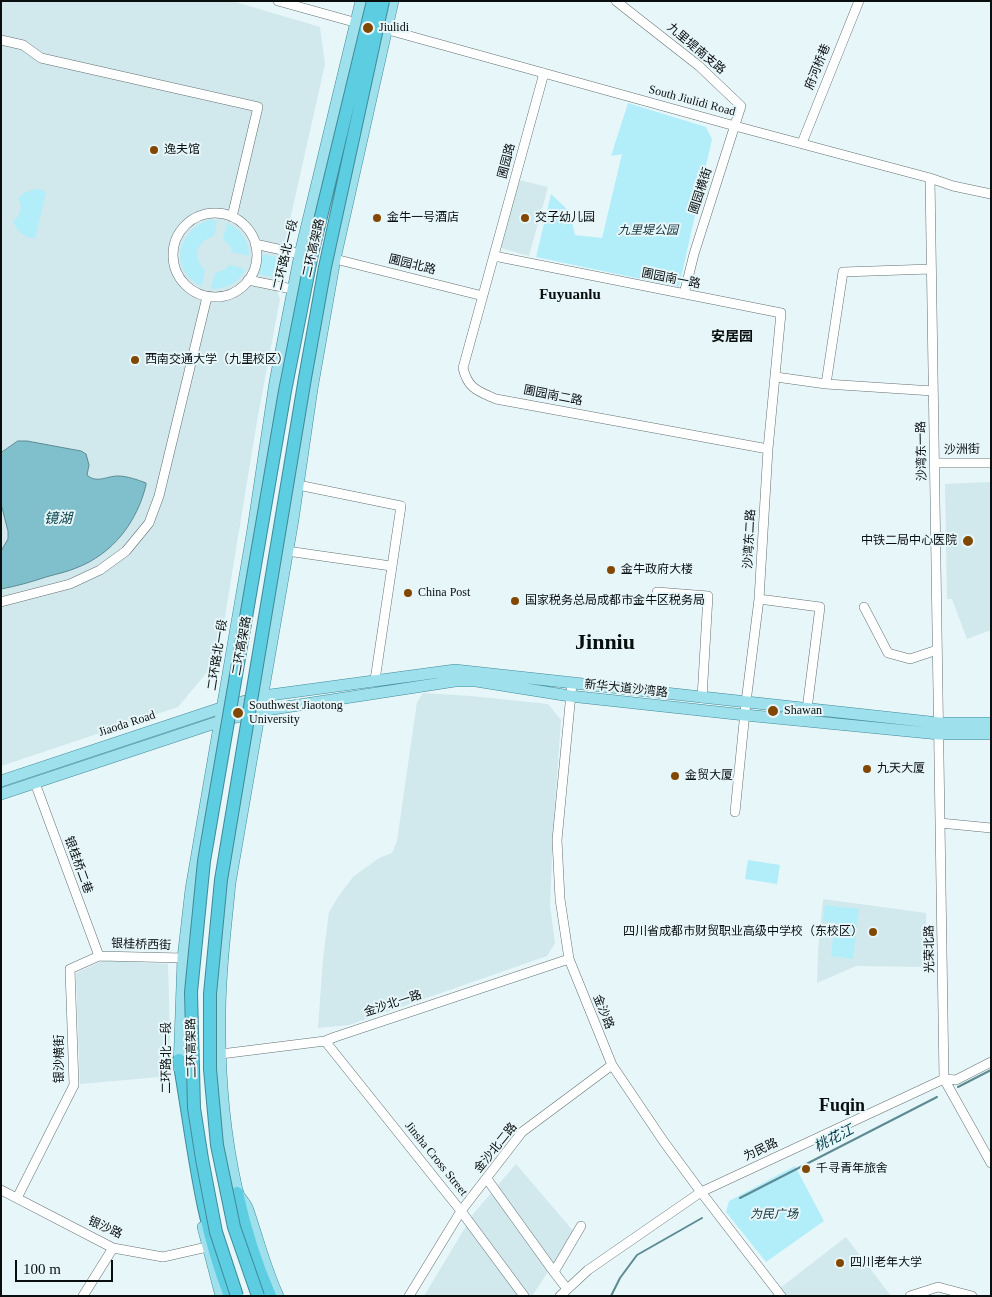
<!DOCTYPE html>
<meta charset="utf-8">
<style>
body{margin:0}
#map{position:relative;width:992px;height:1297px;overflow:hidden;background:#e7f6f9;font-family:"Times New Roman",serif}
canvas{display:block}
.frame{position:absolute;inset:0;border:2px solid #090e0f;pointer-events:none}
.scale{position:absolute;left:15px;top:1260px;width:98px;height:22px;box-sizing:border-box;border:2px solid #090e0f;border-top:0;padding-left:6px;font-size:15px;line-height:18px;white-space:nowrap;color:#090e0f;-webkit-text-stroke:4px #e7f6f9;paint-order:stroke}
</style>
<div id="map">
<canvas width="992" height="1297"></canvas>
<div class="frame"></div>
<div class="scale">100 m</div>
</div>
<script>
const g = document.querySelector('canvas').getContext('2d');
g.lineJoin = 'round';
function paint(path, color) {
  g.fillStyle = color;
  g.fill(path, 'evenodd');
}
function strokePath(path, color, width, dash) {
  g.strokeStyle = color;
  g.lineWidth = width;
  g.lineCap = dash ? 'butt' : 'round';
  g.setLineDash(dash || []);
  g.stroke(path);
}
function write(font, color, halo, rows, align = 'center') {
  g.font = font + ' "Times New Roman","Noto Sans SC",serif';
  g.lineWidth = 4;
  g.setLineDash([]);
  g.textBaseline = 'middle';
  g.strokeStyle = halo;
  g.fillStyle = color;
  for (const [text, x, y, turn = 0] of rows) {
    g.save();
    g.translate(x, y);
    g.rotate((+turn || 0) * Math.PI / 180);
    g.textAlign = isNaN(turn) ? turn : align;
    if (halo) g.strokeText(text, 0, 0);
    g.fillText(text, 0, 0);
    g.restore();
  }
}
paint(new Path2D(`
 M1,1H232L320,27L325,64L283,251L276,287L280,299L257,421L218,659L178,707L1,766Z
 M519,180L548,187L529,256L501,248Z
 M991,482V630L967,639L952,599H947L945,484Z
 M423,693L471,696L548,704L561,720L553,832L550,905L555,943L547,956L349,1025L318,1028L323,959L329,912L338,897L353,877L379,858L392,853L397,841L417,702Z
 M823,899L926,913L928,967L856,966L817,983L818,951Z
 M104,960L168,964L171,1076L80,1084L76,973Z
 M516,1164L574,1232L532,1296H424L474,1213Z
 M846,1237L891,1296H786L780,1288Z`), '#d1e8ed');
paint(new Path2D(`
 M628,103L706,127L712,139L679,287L536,257L551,194L570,212L575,235L602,238L622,154L611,156Z
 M39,189L46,192L35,239C24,237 18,232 13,222C21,215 23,208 18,198C24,192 30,190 39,189Z
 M209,220L217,221L214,236C195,241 192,258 205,270L202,286C168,270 177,231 209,220Z
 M227,223C241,229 249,240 249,256L232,252L230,246L223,239Z
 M262,254L277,257L272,277L258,274Z
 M229,265L245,269C239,283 226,289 211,289L215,273L224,270Z
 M748,860L780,865L777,884L745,879Z
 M825,905L859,909L853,959L831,956L835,922L823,921Z
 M795,1166L824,1221L766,1262L726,1212L729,1201Z`), '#b2eefa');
const water = new Path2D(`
 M18,441H27L81,451L86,454L89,465L87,475C97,484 106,476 118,476C127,476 138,480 146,483V485C137,522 113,554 76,568C67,572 56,574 46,577C31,582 17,586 1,589V551L8,539V531L1,504V453Z`);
paint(water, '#7fc0cc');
strokePath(water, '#5c8b93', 1);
strokePath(new Path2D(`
 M958,1087L991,1070
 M740,1198L937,1097
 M611,1296L620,1278L637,1255L702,1218`), '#5c8b93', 2);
const minor = new Path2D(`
 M278,1L361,24
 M616,1L699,66L741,106L694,254L684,294
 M381,28L735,126L930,178L953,186L991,194
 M1,40L23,45L41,58L258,107L232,217
 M544,73L463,368C468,389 478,391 496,399L768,449
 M802,143L859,1
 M930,178L944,1079L991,1163
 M173 255a42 42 0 1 1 84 0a42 42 0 1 1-84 0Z
 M255,244L300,254
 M494,256L781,313L768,449L759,599L746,702L735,812
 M335,259L483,296
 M248,280L292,289
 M776,377L826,384L933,391
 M826,384L843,272L931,269
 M934,463H991
 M298,485L401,506L375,680
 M287,551L391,566
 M657,592L708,596L702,698
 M759,599L820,607L807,709
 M1,602L70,584L100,570L126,551L149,523L159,496L207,297
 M864,607L888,653L910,659L937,650
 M572,683L557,840L560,899L569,959L612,1065L664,1142L701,1192L781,1296
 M35,783L99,956
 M940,823L991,828
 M325,1041L461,1211L524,1296
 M221,1054L325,1041L335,1037L569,959
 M487,1179L554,1272
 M1,1190L113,1248L163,1257L207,1247
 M17,1198L74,1085L70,969L99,956L183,958
 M567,1289L554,1272L581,1226
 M83,1296L113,1248
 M409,1296L461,1211L522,1132L612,1065
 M560,1296L588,1270L701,1192L944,1079L956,1080L991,1062
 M910,1296L938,1287L972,1296`);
const major = new Path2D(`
 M1,781L224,707L263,696L455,670L939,723H991
 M1,794L221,721L260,711L455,681H476L570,696L745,715L939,734H991
 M179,1068L183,958L191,889L253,529L275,382L300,254L361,1
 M203,1227L221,1296
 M278,1296C265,1268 258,1239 248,1210C246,1202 238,1198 237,1190C224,1133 219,1071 220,1012C220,969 226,926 230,883L293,520L312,389L335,259L393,1`);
const highway = new Path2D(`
 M179,1060C193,1139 200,1220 230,1296
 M237,1193C245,1229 255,1262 270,1296`);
strokePath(minor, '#637072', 10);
strokePath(major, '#408a98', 12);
strokePath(highway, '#408a98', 14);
strokePath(minor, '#fff', 9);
strokePath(major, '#9ee1ed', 11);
strokePath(highway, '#5dcde1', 12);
const highwayBridge = new Path2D(`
 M237,1296L216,1232L202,1159L194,1108L191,992L204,861L285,391L312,254L373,1
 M258,1296L234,1227L217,1145L210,1069V994L221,880L305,378L325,267L383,1`);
strokePath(highwayBridge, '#408a98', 14, []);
strokePath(highwayBridge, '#5dcde1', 12);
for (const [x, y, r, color] of [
 [368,28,6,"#824700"],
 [154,150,5,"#824700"],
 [377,218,5,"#824700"],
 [525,218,5,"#824700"],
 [135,360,5,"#824700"],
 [968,541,6,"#824700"],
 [611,570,5,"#824700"],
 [408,593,5,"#824700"],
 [515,601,5,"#824700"],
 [773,711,6,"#824700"],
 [238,713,6,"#824700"],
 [867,769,5,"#824700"],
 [675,776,5,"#824700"],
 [873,932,5,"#824700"],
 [806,1169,5,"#824700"],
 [840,1263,5,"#824700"]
]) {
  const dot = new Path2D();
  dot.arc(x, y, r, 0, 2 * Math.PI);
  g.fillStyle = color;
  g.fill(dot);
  strokePath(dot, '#e7f6f9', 2);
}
write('12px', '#090e0f', '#e7f6f9', [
 ["Jiulidi",379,28],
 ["逸夫馆",164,150],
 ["金牛一号酒店",387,218],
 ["交子幼儿园",535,218],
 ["西南交通大学（九里校区）",145,360],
 ["中铁二局中心医院",957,541,"right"],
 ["金牛政府大楼",621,570],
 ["China Post",418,593],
 ["国家税务总局成都市金牛区税务局",525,601],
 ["Southwest Jiaotong",249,706],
 ["University",249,720],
 ["Shawan",784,711],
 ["九天大厦",877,769],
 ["金贸大厦",685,776],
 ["四川省成都市财贸职业高级中学校（东校区）",863,932,"right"],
 ["千寻青年旅舍",816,1169],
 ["四川老年大学",850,1263]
], 'left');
write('12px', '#090e0f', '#e7f6f9', [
 ["九里堤南支路",696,49,40],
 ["府河桥巷",818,67,-68],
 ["South Jiulidi Road",692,101,15],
 ["圃园路",507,161,-75],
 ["圃园横街",701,191,-72],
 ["二环高架路",314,248,-77],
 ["二环路北一段",286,255,-77],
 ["圃园北路",412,265,14],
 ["圃园南一路",671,279,11],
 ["圃园南二路",553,396,11],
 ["沙洲街",962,450,-1],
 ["沙湾东一路",922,451,-91],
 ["沙湾东二路",750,539,-87],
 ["二环高架路",242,646,-80],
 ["二环路北一段",218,655,-81],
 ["新华大道沙湾路",626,689,6],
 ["Jiaoda Road",127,724,-18],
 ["银桂桥二巷",78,865,70],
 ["银桂桥西街",141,945,2],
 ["光荣北路",930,949,-91],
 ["金沙北一路",393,1004,-18],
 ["金沙路",603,1012,68],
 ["二环高架路",192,1048,-91],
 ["二环路北一段",167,1058,-90],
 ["银沙横街",60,1059,-90],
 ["金沙北二路",496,1148,-51],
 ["为民路",761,1150,-25],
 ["Jinsha Cross Street",436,1159,51],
 ["银沙路",105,1228,24]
]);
write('italic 12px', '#123238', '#e7f6f9', [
 ["九里堤公园",648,231],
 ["为民广场",774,1215]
]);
write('bold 14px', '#090e0f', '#e7f6f9', [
 ["安居园",732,337]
]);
write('italic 14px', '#003f49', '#e7f6f9', [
 ["镜湖",58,519],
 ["桃花江",834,1139,-27]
]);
write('bold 15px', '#090e0f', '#e7f6f9', [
 ["Fuyuanlu",570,295]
]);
write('bold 18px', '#090e0f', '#e7f6f9', [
 ["Fuqin",842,1106]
]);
write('bold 22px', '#090e0f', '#e7f6f9', [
 ["Jinniu",605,643]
]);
</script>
